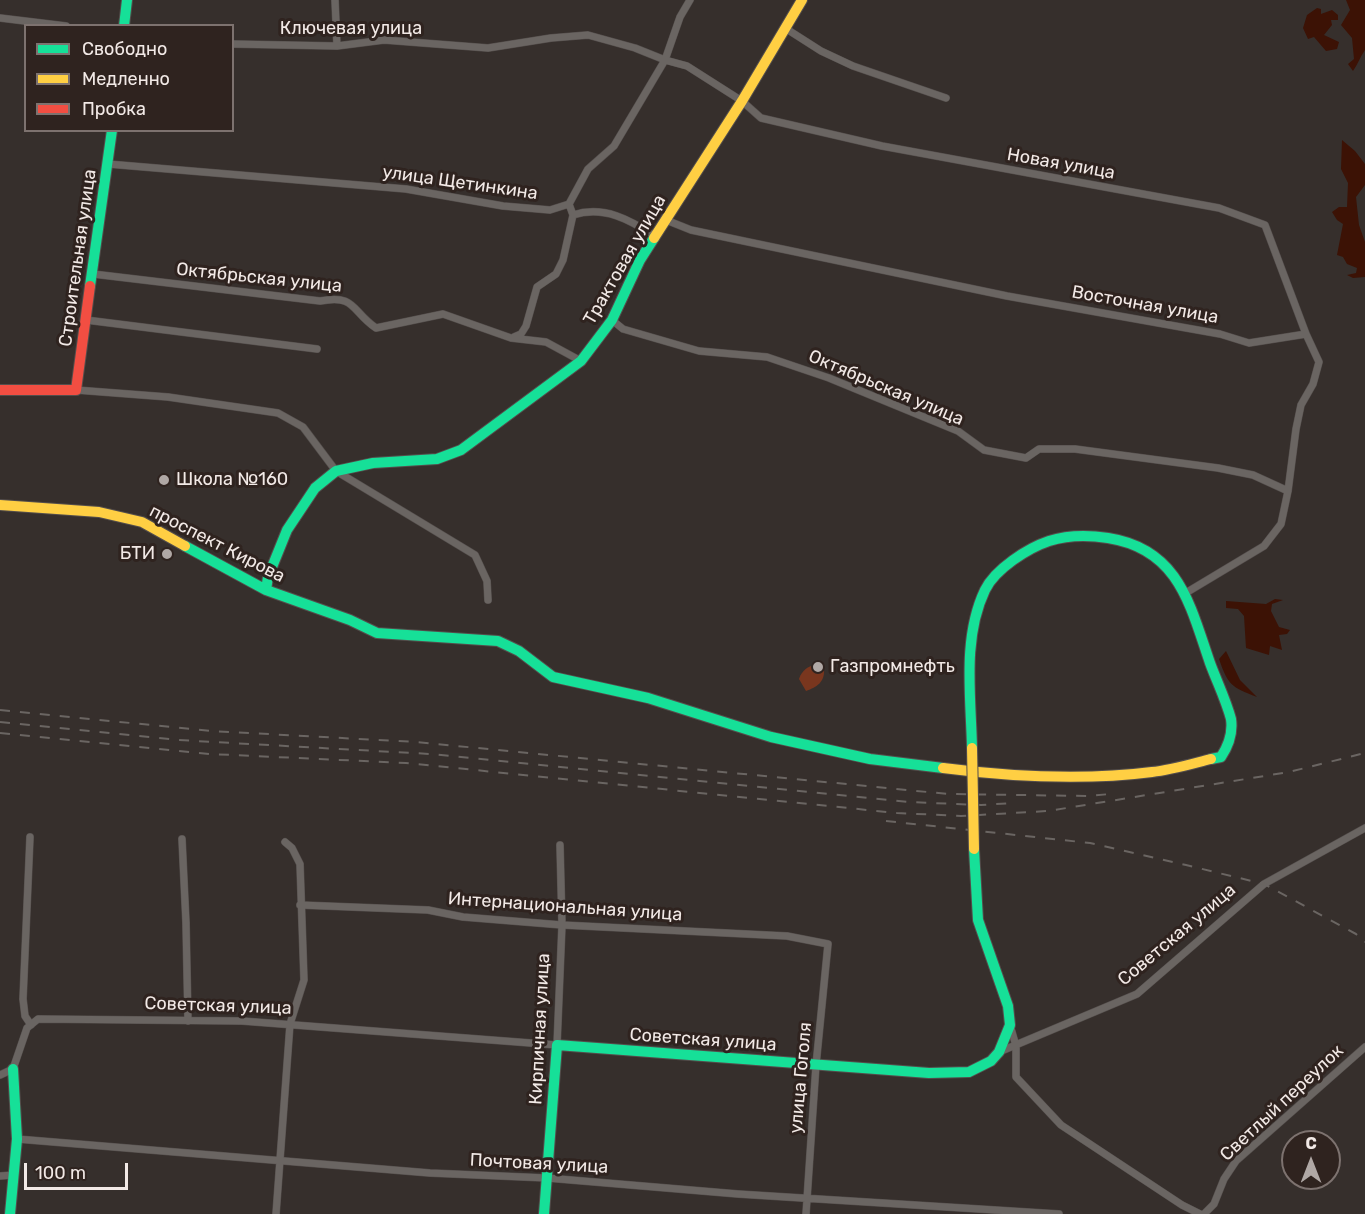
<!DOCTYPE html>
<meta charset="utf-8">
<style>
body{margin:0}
#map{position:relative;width:1365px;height:1214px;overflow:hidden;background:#362f2c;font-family:Rubik,sans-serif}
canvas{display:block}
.legend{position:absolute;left:24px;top:24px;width:210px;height:108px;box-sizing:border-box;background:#2f231f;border:2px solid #7d726f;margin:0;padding:8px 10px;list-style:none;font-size:18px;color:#f2e9e6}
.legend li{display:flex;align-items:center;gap:12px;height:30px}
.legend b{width:30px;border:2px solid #7d726f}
.north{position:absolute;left:1281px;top:1130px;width:60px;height:60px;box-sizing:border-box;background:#2f231f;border:2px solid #7d726f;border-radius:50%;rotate:0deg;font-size:16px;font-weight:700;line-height:24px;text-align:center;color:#f2e9e6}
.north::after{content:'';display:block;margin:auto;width:21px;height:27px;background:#b0a8a5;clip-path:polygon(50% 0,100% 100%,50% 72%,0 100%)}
.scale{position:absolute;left:24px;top:1163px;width:104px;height:27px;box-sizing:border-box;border:3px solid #f2e9e6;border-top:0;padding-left:8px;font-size:18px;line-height:21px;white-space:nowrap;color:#f2e9e6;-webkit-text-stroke:4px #2f231f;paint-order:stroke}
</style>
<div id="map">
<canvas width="1365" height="1214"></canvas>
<ul class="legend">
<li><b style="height:8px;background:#16e098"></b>Свободно</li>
<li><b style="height:8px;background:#ffcf43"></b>Медленно</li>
<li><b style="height:8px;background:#f24e42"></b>Пробка</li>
</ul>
<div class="north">С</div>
<div class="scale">100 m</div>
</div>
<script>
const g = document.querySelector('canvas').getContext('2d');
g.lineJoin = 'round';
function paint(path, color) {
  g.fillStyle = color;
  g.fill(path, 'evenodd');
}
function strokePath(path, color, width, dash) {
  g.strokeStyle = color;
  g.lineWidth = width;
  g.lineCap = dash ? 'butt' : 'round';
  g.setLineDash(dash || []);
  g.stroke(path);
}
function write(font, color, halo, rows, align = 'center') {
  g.font = font + ' Rubik,sans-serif';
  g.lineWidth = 6;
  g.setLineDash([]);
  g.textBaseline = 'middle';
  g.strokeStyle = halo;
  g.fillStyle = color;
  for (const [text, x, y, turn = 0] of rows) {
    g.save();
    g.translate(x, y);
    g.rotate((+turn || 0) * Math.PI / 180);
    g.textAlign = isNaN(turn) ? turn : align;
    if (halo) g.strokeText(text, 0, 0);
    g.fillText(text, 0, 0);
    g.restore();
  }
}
paint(new Path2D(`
 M816,665L824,669C825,682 817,687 806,691L799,679C802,670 808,666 816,665Z`), '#79361e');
paint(new Path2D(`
 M1346,0H1365V50C1360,57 1358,64 1353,71L1348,64L1354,59L1352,38L1341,25L1350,10Z
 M1317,8L1321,9V14L1332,10L1338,15V20H1331L1332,25L1324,35L1339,42L1337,49L1326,51L1314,37L1308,39L1303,28L1307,15Z
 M1342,140L1355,151L1365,164V185L1356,197L1359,225L1365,242V277L1353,278L1347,275L1356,273L1357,268L1347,264L1343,257L1337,255L1343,224L1337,220L1332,212L1339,207H1347L1348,183L1341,169Z
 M1275,599L1283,600L1272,604L1271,611L1279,627L1290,630L1287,634L1279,635L1282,650L1270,646L1269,655L1246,648L1244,616L1238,609L1226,608V601L1266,604Z
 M1226,651L1240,680L1257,697C1231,687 1228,685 1219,659Z`), '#3c1205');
const street = new Path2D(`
 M335,0L337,46
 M0,18L66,26
 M785,28L821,51L853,66L946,98
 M232,44L337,46L384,40L488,48L551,38L588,35L635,48L665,60L687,66L742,101L761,118L882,146L1219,208L1265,225L1306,334
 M108,164L406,189L503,206L550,210L569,204L588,169L614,146L665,60L680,17L690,0
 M573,215C604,205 630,220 655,236
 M666,220L691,230L1007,296L1220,334L1249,343L1306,334L1319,362L1313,384L1301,405L1296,429L1288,491L1281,524L1264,546L1184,594
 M93,274L320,301C356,294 351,311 376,328L443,314L511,338L546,342L581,361
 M86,320L317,349
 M612,320L623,329L699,351L767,357L829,378L958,431L984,450L1026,458L1039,449H1075L1218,468L1253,475L1288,491
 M514,337L521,334L526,326L537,287L556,274L563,260L573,215L569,204
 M76,390L168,397L278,413L303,427L336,471L475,555L487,581L488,600
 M30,837L23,999L25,1016L31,1025
 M182,839L186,923L188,1021
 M300,905L428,910L463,917L562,925L787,936L828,944L816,1065L806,1214
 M1010,1025L1016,1046V1077L1061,1125L1182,1205L1200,1214
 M999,1052L1137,994L1264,884L1365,828
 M0,1075L13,1069L27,1028L38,1019L242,1021L557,1045L562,925L560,845
 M17,1139L430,1173L547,1178L738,1194L1059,1214
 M0,1176L13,1175
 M276,1214L290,1024L304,980L300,864L292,848L285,842
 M1204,1214L1214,1204L1224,1179L1236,1161L1365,1047`);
const fast = new Path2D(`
 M124,26L127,0
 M90,286L112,130
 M185,546L266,590L350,620L377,633L498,641L519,651L553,677L648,698L771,737L870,759L943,768
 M266,590L268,577L287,530L315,488L336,471L373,463L437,459L461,450L581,361L612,320L640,260L654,238
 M972,748C971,697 962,638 985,590C995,569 1028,548 1049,541C1068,535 1088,535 1108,538C1179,549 1190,605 1210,663C1217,682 1226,700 1231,719C1233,733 1229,745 1221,757L1211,759
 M10,1214L17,1139L13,1069
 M544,1214L557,1045L929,1073L969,1072L991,1061L999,1052L1010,1025L1008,1006L978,920L974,849`);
const slow = new Path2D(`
 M654,238L742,101L802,0
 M0,505L99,512L142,522L185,546
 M943,768C1013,777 1082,781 1152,772C1171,770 1191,764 1211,759`);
const jam = new Path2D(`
 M0,390H76L90,286`);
strokePath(street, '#544e4c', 8);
strokePath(fast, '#544e4c', 12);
strokePath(slow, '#544e4c', 12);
strokePath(jam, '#544e4c', 12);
strokePath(street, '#6a6562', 7);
strokePath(fast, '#16e098', 10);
strokePath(slow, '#ffcf43', 10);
strokePath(jam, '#f24e42', 10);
strokePath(new Path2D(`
 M0,710L211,731L416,742L948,794L1089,796L1110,794
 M0,722L178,740L430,754L908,802L981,805L1013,803
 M0,733L210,754L406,763L897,813L961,816L1048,811L1289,772L1365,753
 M886,821L1090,843L1186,865L1264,884L1356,934L1365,942`), '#6a6562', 2, [10, 10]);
const slowBridge = new Path2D(`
 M972,748L974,849`);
strokePath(slowBridge, '#544e4c', 12, []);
strokePath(slowBridge, '#ffcf43', 10);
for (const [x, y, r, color] of [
 [164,480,6,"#b0a8a5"],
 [167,554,6,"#b0a8a5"],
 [818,667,6,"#b0a8a5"]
]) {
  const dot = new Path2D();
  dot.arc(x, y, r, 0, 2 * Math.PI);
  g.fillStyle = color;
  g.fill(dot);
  strokePath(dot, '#2f231f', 2);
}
write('18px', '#f2e9e6', '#2f231f', [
 ["Ключевая улица",351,29],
 ["Новая улица",1061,164,10],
 ["улица Щетинкина",460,183,8],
 ["Строительная улица",78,258,-82],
 ["Трактовая улица",625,260,-60],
 ["Октябрьская улица",259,278,6],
 ["Восточная улица",1145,305,10],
 ["Октябрьская улица",886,388,23],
 ["проспект Кирова",217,544,27],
 ["Интернациональная улица",565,907,4],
 ["Советская улица",1177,935,-40],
 ["Советская улица",218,1006,2],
 ["Кирпичная улица",540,1029,-87],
 ["Советская улица",703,1040,4],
 ["улица Гоголя",801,1078,-85],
 ["Светлый переулок",1282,1103,-43],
 ["Почтовая улица",539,1164,3]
]);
write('18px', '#f2e9e6', '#2f231f', [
 ["Школа №160",176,480],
 ["БТИ",155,554,"right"],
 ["Газпромнефть",830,667]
], 'left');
</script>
